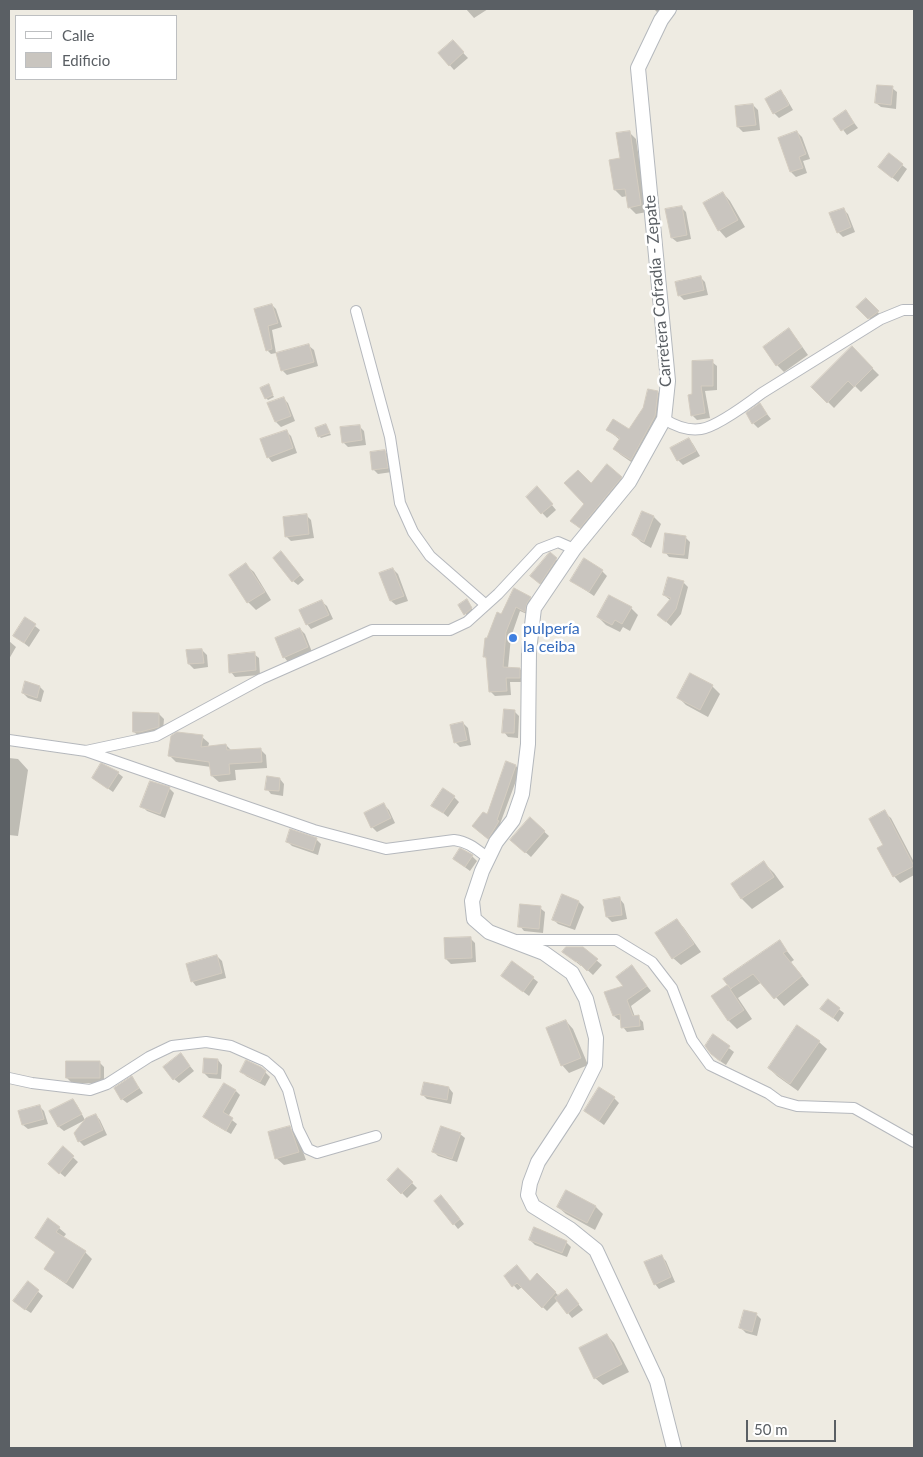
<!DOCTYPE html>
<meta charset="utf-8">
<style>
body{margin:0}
#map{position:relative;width:923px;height:1457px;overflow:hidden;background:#eeebe2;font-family:Lato,sans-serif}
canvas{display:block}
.frame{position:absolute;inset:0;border:10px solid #5a5f64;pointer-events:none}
.legend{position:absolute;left:15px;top:15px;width:162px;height:65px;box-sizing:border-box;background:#fff;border:1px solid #bdbfc1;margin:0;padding:6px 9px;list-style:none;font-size:15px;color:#5a5f64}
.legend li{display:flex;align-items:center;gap:10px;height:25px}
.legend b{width:25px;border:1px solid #bdbfc1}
.scale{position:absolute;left:746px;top:1420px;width:90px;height:22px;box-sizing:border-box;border:2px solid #5a5f64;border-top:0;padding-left:6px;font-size:15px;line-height:18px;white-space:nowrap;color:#5a5f64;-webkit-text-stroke:4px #fff;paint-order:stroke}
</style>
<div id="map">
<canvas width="923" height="1457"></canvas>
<div class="frame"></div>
<ul class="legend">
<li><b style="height:6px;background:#fff"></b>Calle</li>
<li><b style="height:14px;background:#c9c5bf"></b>Edificio</li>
</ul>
<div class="scale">50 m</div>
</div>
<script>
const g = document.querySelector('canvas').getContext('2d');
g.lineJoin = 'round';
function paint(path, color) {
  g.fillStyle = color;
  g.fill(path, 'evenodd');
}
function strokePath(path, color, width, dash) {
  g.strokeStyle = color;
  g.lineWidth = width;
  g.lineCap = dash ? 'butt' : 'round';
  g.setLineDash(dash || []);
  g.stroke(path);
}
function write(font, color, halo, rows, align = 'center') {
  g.font = font + ' Lato,sans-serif';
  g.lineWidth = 5;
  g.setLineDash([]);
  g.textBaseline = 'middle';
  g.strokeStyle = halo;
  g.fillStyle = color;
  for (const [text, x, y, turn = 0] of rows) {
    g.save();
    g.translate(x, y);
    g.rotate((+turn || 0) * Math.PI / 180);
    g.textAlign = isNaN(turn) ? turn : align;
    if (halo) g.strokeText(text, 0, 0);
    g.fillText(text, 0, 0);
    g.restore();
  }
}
paint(new Path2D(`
 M466,9H488L474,18Z
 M654,9H668L660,15Z
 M453,42L468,58L454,70L440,54Z
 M892,88L897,92L896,109L881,107L876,103Z
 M781,92L785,96L793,110L779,118L774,113Z
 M753,105L758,110L760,130L743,132L738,127Z
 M846,112L858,128L847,135L835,119Z
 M629,132L636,139L647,212L636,214L629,207L627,196L622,197L615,190Z
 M797,132L802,137L810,159L803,161L807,173L796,177L791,172L779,139Z
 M902,165L907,169L898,182L885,172Z
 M723,193L730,201L745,227L726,238L719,230Z
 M681,207L686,212L691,239L677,242L672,238Z
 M843,209L848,214L855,232L843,237L838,232Z
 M700,277L705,282L708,295L684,300L679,295Z
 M866,299L882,317L874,323L858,307Z
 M272,305L276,309L282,327L272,330L276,353L271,354L267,350L255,310Z
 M789,330L796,338L808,355L784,372L777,365Z
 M309,346L314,350L318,366L287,375L282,370Z
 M852,348L879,375L861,392L855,386L834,408L813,387Z
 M712,362L717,366V390L705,391L710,418L697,420L692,415L694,395Z
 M268,386L274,397L268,400L266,398Z
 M658,392L664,398L661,423L637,466L621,455L614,449L620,440L608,430L630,431Z
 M283,398L288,403L295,421L281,427L276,422L269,404Z
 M760,405L771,419L758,428L753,423Z
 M326,425L331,435L321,438L319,436Z
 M359,426L364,431L366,445L348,447L343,442Z
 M286,431L291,436L297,453L272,462L268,457Z
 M689,439L693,444L700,456L683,465L678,460Z
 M385,451L389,456L392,472L378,474L373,469Z
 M621,478L626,482L585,532L577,526L591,485Z
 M542,493L556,510L547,518L527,497Z
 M642,513L654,517L661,524L651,548L641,542L634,535Z
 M307,516L311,520L314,538L291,541L286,536Z
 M685,537L690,542L688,559L669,557L665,552Z
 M550,554L561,564L545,588L536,580Z
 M286,558L304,580L298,585L293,581Z
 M246,565L254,572L271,600L256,610L248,602L231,575Z
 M393,569L398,574L408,601L396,605L391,601Z
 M602,571L607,576L594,596L572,581Z
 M683,582L688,587L681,614L671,626L663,619L670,600L664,595Z
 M530,598L535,602L529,615L520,611L511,637L508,668L520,669L524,674V682H510L511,695L495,696L490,691L488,660L484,656L488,639L502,616Z
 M322,602L327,606L333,619L311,629L307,624Z
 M469,603L473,611L467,616L460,605Z
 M631,608L638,615L630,631L623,627L620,632L606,625L598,617Z
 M26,619L40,630L29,647L15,636Z
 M300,629L305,634L312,652L288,662L284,657Z
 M9,641L16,647L9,659Z
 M202,650L207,655L208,667L194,669L189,664L188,651Z
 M254,654L259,658L260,675L235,677L231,672Z
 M691,675L712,686L720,694L708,717L686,705L679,698Z
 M40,687L44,691L41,702L28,698L23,693Z
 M514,711L519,716L518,738L508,737L504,732Z
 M159,714L164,719L163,731L139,736L134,732Z
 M463,723L468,728L471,745L460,747L455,742Z
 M202,737L209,743L208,747L226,745L232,751L260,749L266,755L267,768L235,770L236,780L219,782L212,776L211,767L176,762L170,756Z
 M9,758L18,759L28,770L18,836L9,835Z
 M507,763L516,766L520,770L500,824L502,826L492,842L477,830L487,816Z
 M118,773L123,777L113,792L93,778Z
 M280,779L284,784L283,796L271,794L267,789Z
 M151,782L170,789L174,793L165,818L147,811L142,806Z
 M454,797L459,802L448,817L433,805Z
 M384,805L389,810L395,823L377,832L372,827Z
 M884,812L891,818L914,862V875L900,883L894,876L884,845Z
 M530,819L549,836L531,857L512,840Z
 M316,839L321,844L318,855L292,846L287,841Z
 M472,856L477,861L470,871L454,859Z
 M764,863L774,873L784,887L752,909L742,899L733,884Z
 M562,896L579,902L584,907L575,930L558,924L553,919Z
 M620,899L624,904L627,919L612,922L607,917Z
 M540,908L545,912L543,933L524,931L520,926Z
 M677,920L684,928L701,952L681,965L673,958Z
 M470,938L475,943L476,962L451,964L446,959Z
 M780,942L794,960L791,962L809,985L784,1006L762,982L738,998L752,1019L737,1029L728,1020L727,986L732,989L725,979Z
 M582,948L602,965L593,975L582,965L581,966L564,952Z
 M217,956L222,961L226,978L196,986L192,981Z
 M636,972L651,991L631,1006L635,1017H638L643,1022L644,1030L627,1032L623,1027L622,1019L619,1020L614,1016L625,986Z
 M533,978L538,982L529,996L508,980Z
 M828,1001L844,1013L838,1022L822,1009Z
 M566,1021L573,1029L588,1065L569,1073L562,1065Z
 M713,1036L734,1052L726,1065L717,1059Z
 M819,1042L827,1049L798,1091L777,1076L769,1068Z
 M185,1060L194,1071L179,1083L174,1079Z
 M218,1060L222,1065L221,1079L209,1078L204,1073Z
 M99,1062L104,1067V1083H72L67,1078Z
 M242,1071L265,1072L270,1077L265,1086L246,1076Z
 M132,1078L143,1093L127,1103L122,1099Z
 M449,1088L453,1093L451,1104L427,1099L422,1094Z
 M236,1091L240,1095L228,1117L237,1124L231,1134L210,1122L205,1117Z
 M614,1098L619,1103L604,1125L585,1111Z
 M73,1100L77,1105L85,1120L64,1131L59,1127L51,1112Z
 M39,1106L44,1111L48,1124L28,1129L23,1125Z
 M96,1115L100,1120L107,1135L84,1146L79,1141Z
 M290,1128L297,1135L306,1160L284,1165L276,1158Z
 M460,1134L465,1138L457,1162L438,1156L433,1151Z
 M63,1148L78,1162L65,1177L54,1168Z
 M399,1170L417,1188L407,1198L389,1180Z
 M446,1201L464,1224L458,1229L454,1224Z
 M558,1207H596L603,1214L595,1230L566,1214Z
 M59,1228L66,1234L63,1238L85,1252L92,1259L73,1289L53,1275L46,1269L56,1253L36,1237Z
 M530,1240L566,1242L571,1247L567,1257L535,1245Z
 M661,1256L666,1261L675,1282L659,1289L655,1284Z
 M537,1275L559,1296L571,1295L583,1310L572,1318L558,1300L547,1311L522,1287L518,1290L505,1276L530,1282Z
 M28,1283L43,1296L31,1313L20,1306Z
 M756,1314L761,1319L757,1336L746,1333L741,1328Z
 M607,1335L614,1343L629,1372L603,1385L595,1378Z`), '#0003');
const building = new Path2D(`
 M453,40L464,52L449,66L438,53Z
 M877,85L893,86L891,105L875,103Z
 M781,90L789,105L773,114L765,99Z
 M753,104L756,125L737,127L735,106Z
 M846,110L854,123L841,131L833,119Z
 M630,131L641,205L628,208L625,189L614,190L609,160L620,158L616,133Z
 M797,131L806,154L799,157L803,168L790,172L778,138Z
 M889,153L903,164L892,178L878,167Z
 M723,192L738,220L718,231L703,203Z
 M682,206L687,235L671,238L665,209Z
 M844,208L851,227L837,233L829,213Z
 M701,276L704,290L678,296L675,282Z
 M866,298L879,311L868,319L856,307Z
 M272,304L278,323L268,326L272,349L266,351L254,309Z
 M789,328L802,347L776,366L763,347Z
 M309,344L314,362L281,371L276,353Z
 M852,346L873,368L854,387L848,381L827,403L811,387Z
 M713,360V386H701L705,413L691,416L688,395L692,394V361Z
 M269,384L273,395L265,399L260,388Z
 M648,389L658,391L655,416L631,460L613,449L620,438L606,430L613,419L629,429L643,408Z
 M284,397L291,416L275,422L267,403Z
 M760,403L767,414L752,424L746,413Z
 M326,424L330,433L318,437L315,428Z
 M360,425L362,440L342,443L340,427Z
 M287,430L293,448L267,458L260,439Z
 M689,438L696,451L677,461L670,448Z
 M385,450L388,468L372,470L370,452Z
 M607,464L622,477L580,528L570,521L584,504L564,483L578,470L591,483Z
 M537,486L553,504L541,514L526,497Z
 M642,511L654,516L644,542L632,535Z
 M307,514L309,534L285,537L283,517Z
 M665,533L686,536L684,555L663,553Z
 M281,551L300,575L292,582L273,558Z
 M550,552L557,558L540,584L530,576Z
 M584,558L603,570L589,592L570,581Z
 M246,563L265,592L247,603L229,575Z
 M393,568L404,596L390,601L379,573Z
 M668,577L684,581L676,609L666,622L657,615L671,598L663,595Z
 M514,588L531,597L527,603L525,612L516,607L506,632L503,667L520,668V678H506L507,691L489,692L486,657H483L485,638H487L497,612L501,614Z
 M609,595L632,607L622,624L615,620L612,625L597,617Z
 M467,599L472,608L464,615L458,605Z
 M322,600L329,615L306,625L299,610Z
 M25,617L36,624L24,643L13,636Z
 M300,628L308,647L283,658L275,638Z
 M202,649L204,663L188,664L186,650Z
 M255,652L256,670L229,673L228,655Z
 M690,673L713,685L700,710L677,698Z
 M25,681L40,686L37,698L22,693Z
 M504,709L515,710L514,733H502Z
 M133,712L159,713V727L140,732H133Z
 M463,722L467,740L454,743L450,725Z
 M177,732L203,735L201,747L226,744L227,750L261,748L262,762L229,764L230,774L211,776L209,762L168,756L171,736Z
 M506,761L516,765L497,820L499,821L488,839L472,826L483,812L487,814Z
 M101,763L119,772L108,789L92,778Z
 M267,776L280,778L279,791L265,790Z
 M150,781L170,787L160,814L140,807Z
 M443,788L455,796L443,813L431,806Z
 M384,803L391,818L371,828L364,813Z
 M885,810L914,866L893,877L877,848L883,845L869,819Z
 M530,817L545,831L525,853L510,840Z
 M290,829L317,838L313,851L286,842Z
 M460,848L473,855L465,867L453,859Z
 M764,861L774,877L741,899L731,884Z
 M562,894L579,901L570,926L552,920Z
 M620,897L622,915L606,917L603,900Z
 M520,904L541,906L539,929L518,927Z
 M677,919L694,944L672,959L655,933Z
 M471,937L472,958L445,959L444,938Z
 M780,940L787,951L783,953L802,976L774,999L753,974L730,989L744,1010L728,1021L711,996L727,985L730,988L723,979Z
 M566,947H583L598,959L587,971L577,961L576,962L562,952Z
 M217,955L222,973L191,982L186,964Z
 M512,961L534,977L523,992L501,976Z
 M632,965L647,986L627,1000L633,1016L639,1015L640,1026L621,1028L620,1014L613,1016L604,992L623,986L616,977Z
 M828,999L840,1008L833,1018L820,1009Z
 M566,1020L581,1058L561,1066L546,1028Z
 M797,1025L820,1041L790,1084L768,1068Z
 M713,1034L730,1046L720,1061L711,1054L705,1046Z
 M181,1053L190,1066L173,1080L163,1067Z
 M204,1058L218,1059L217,1074L203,1073Z
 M246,1060L261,1067L266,1071L260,1082L240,1072Z
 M66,1061H100V1078H66Z
 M132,1076L139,1088L121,1100L114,1088Z
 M424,1082L449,1087L447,1100L421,1095Z
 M224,1083L236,1090L223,1112L233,1118L226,1131L203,1117Z
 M599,1087L615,1097L599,1121L584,1111Z
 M73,1099L82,1114L58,1127L49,1111Z
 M40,1105L44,1119L22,1125L18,1111Z
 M96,1114L103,1130L78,1142L74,1133L86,1118Z
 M290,1126L299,1152L275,1159L268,1132Z
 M441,1126L461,1133L452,1159L432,1152Z
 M63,1146L74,1156L59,1174L48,1164Z
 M398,1168L413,1182L401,1194L387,1180Z
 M566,1190L596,1206L587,1223L557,1207Z
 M441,1195L460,1219L453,1225L434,1201Z
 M48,1218L60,1227L56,1232L86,1251L66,1283L44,1269L55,1252L35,1238Z
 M534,1227L567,1241L562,1253L529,1240Z
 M662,1255L671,1277L654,1285L644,1262Z
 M517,1265L530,1281L537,1273L556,1292L542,1308L517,1283L512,1287L504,1276Z
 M28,1281L39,1290L25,1310L13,1301Z
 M567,1289L579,1304L567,1314L555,1298Z
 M744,1310L757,1313L752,1332L739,1328Z
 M607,1334L622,1364L594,1379L579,1348Z`);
paint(building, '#c9c5bf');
strokePath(building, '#d3ccc0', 1);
const street = new Path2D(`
 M356,311L390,437L400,503L413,532L430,556L486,605
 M664,419C675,426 687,431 701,429C716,427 750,402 762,393L881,319L903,310H914
 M9,740L86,751L156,736L261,679L372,630H450L467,622L498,594L540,549L558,542L574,549
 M86,751L314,830L386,849L454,840C469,842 476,849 488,858
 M518,940H616L652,962L672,988L692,1040L710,1065L768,1093L779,1101L797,1106L854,1108L914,1142
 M9,1078L32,1083L90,1090L107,1084L149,1057L172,1046L206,1042L231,1046L265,1061L279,1073L288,1090L298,1129L308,1149L317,1153L376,1136`);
const secondary = new Path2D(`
 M669,9L661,20L638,68L668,381L664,419L629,482L574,549L534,608L529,651L528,744L522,794L513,820L496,842L482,871L472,901L474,919L489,932L544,953L572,973L586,999L596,1038L595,1065L573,1109L538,1162L530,1183L528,1195L533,1206L570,1229L596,1250L657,1381L674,1448`);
strokePath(street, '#b5b8bd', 12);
strokePath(secondary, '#b4b8bd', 16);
strokePath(street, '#fff', 10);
strokePath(secondary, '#fff', 14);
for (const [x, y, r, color] of [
 [513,638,5,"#3f7fe0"]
]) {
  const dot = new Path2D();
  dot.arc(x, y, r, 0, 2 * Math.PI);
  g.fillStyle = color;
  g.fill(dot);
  strokePath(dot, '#fff', 2);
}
write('16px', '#5a5f64', '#fff', [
 ["Carretera Cofradía - Zepate",658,291,-95]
]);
write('16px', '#366cbe', '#fff', [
 ["pulpería",523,629],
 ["la ceiba",523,647]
], 'left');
</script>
